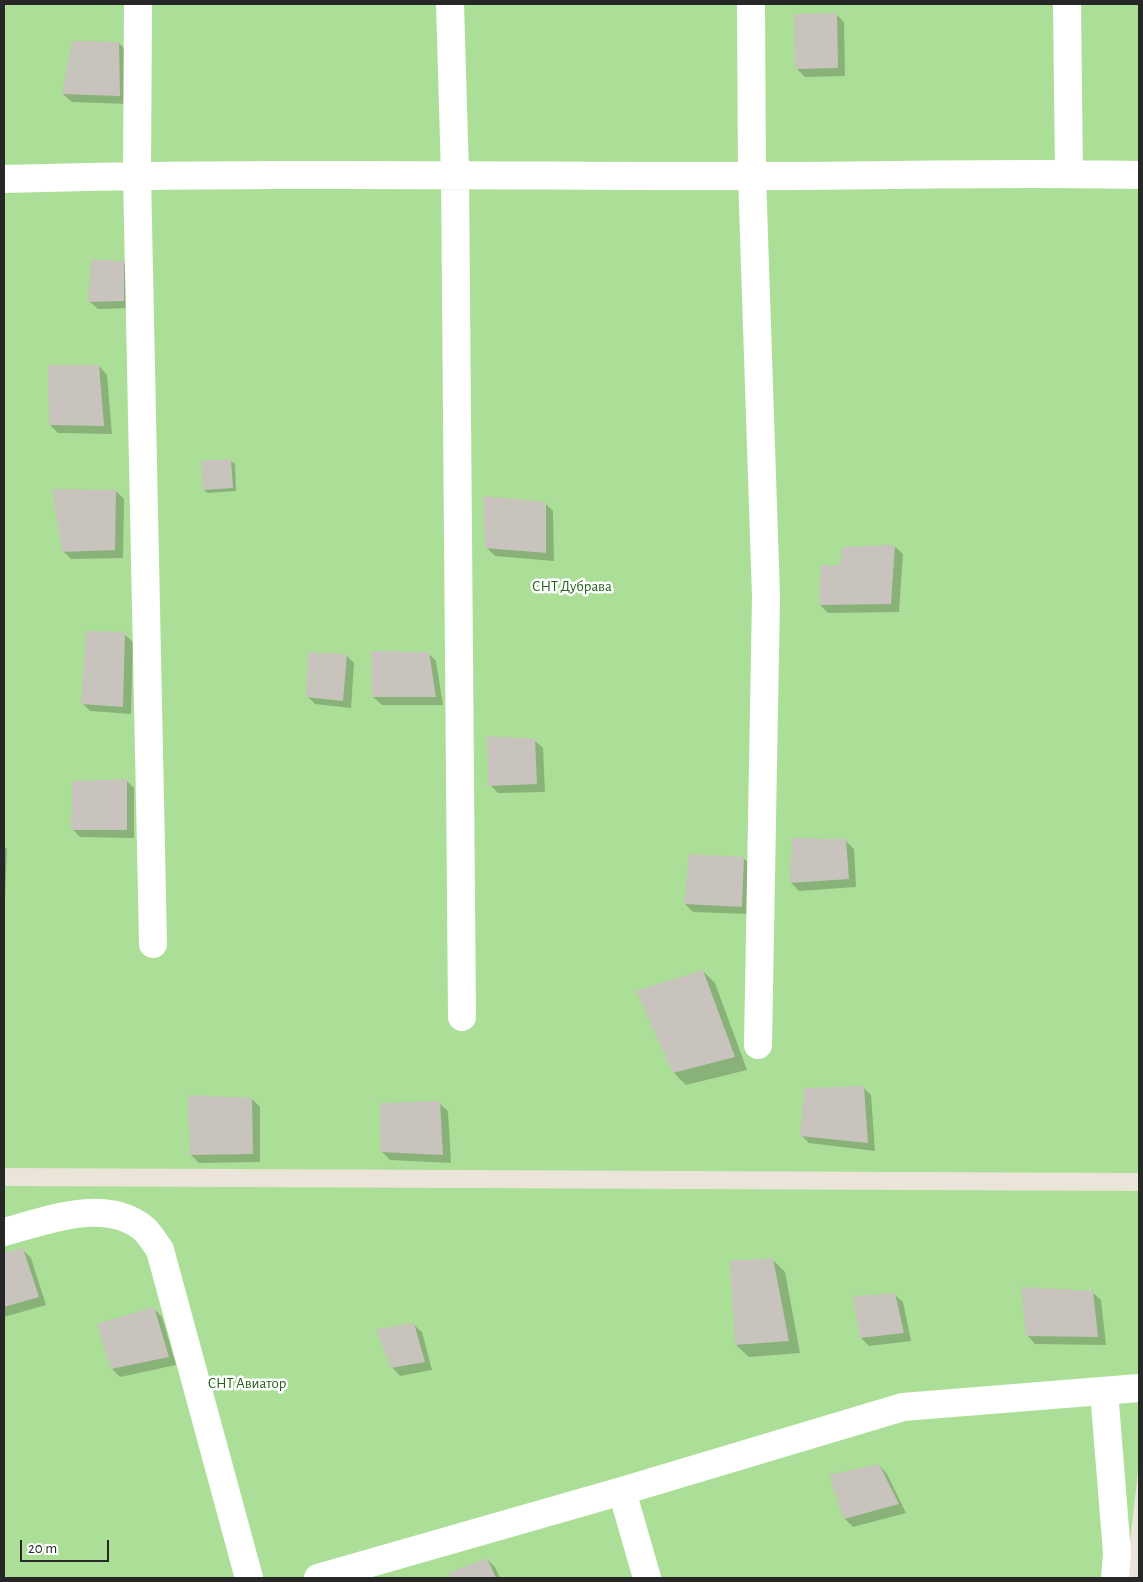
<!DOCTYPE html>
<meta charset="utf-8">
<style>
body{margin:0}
#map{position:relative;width:1143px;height:1582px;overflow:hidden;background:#eae4d9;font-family:"Alegreya Sans",sans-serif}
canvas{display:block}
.frame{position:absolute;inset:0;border:5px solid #272727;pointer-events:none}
.scale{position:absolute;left:20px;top:1540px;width:89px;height:22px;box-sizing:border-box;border:2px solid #272727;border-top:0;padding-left:6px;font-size:15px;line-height:18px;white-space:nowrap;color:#272727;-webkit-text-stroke:4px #fff;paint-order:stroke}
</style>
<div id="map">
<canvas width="1143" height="1582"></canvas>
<div class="frame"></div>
<div class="scale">20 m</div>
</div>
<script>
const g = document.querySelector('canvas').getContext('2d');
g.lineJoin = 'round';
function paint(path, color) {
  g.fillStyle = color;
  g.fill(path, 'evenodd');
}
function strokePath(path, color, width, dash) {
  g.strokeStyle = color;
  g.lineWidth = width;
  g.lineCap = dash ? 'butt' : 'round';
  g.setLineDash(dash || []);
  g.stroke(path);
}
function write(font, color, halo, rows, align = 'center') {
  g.font = font + ' "Alegreya Sans",sans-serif';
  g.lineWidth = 5;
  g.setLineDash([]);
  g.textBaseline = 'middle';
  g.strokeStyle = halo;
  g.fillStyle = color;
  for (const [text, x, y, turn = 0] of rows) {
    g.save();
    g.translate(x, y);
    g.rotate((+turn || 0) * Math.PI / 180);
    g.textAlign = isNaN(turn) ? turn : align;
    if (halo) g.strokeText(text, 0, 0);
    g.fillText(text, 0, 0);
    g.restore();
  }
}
paint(new Path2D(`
 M4,4H1139V1173L4,1168Z
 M4,1186L1139,1191V1462L1126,1578H4Z`), '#abdf97');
paint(new Path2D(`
 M836,14L844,22L845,76L805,77L797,69Z
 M119,43L127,51L128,104L72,102L63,94Z
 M123,262L131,270V308L98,309L89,301Z
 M99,366L107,375L112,434L58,433L50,425Z
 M231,461L235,464L236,491L208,493L204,490Z
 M116,491L124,499L123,558L71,559L63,551Z
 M545,503L553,511L554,561L495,556L486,547Z
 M894,546L903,554L899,612L828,613L820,605L841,566Z
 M124,634L133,642L131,714L90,711L82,703Z
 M428,653L436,661L443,705H382L373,697Z
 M346,655L354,663L351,708L315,704L307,696Z
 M534,740L543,748L545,792L498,793L490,785Z
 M126,780L134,788V838L80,837L72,829Z
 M846,841L854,849L856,887L799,891L791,883Z
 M4,846L7,849L4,925Z
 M743,858L752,866L750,914L693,912L685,904Z
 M703,971L715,983L747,1070L686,1085L674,1073Z
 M863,1087L871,1095L875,1151L809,1143L801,1135Z
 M252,1099L260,1107V1162L199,1163L191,1155Z
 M439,1103L448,1111L451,1163L390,1160L382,1152Z
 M23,1250L31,1258L46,1305L4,1317V1255Z
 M772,1259L785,1272L800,1353L749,1357L736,1345Z
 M1092,1292L1101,1300L1106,1345L1035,1344L1027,1335Z
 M894,1294L903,1302L911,1341L869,1346L861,1338Z
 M154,1309L162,1317L176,1365L120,1377L112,1369Z
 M413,1324L422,1332L432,1370L400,1376L392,1367Z
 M879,1465L887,1474L906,1513L853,1527L845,1519Z
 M487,1559L495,1567L500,1578H452L451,1573Z`), '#0003');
paint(new Path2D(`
 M837,13L838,68L795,69L794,14Z
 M72,41L119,42L120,96L62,94Z
 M91,259L124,261V301L88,302Z
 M48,365H99L104,426L49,425Z
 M231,459L233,488L203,490L201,461Z
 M52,489L116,490L115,550L62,552Z
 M483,496L546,502V553L485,548Z
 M895,545L891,604L819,605L821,565H840L842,547Z
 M86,631L125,632L123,707L81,704Z
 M371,651L429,652L436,697H372Z
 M308,652L347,654L343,701L306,697Z
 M487,736L535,739L537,784L488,786Z
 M127,779V830H71L72,781Z
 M792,838L846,839L849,879L790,883Z
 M689,854L744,857L742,907L684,904Z
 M703,970L735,1057L673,1073L636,991Z
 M864,1086L868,1143L800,1136L804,1088Z
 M188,1095L252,1098L253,1154L190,1155Z
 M440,1101L443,1155L381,1152L380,1103Z
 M23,1248L39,1297L4,1307V1253Z
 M773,1258L789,1341L735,1345L730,1261Z
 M1021,1287L1093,1291L1098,1337L1026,1336Z
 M895,1293L904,1333L860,1338L853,1296Z
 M154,1307L169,1357L111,1369L97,1324Z
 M414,1323L425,1362L391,1368L376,1329Z
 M879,1464L899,1504L844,1519L829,1475Z
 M487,1558L496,1578H451L449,1573Z`), '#c8c3bc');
strokePath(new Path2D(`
 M138,4L137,175L153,944
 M450,4L455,174L462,1017
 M751,4L752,176L766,597L758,1045
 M1067,4L1069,174
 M4,179C253,172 502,176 751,176C881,176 1010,172 1139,175
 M4,1232C46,1221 104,1197 143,1228C150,1234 155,1243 160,1250L249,1578
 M1104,1391L1117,1553L1115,1578
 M622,1491L647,1578
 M318,1578L622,1491L903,1407L1139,1388`), '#fff', 28);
write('15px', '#25611b', '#fff', [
 ["СНТ Дубрава",572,586],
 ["СНТ Авиатор",247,1383]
]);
</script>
